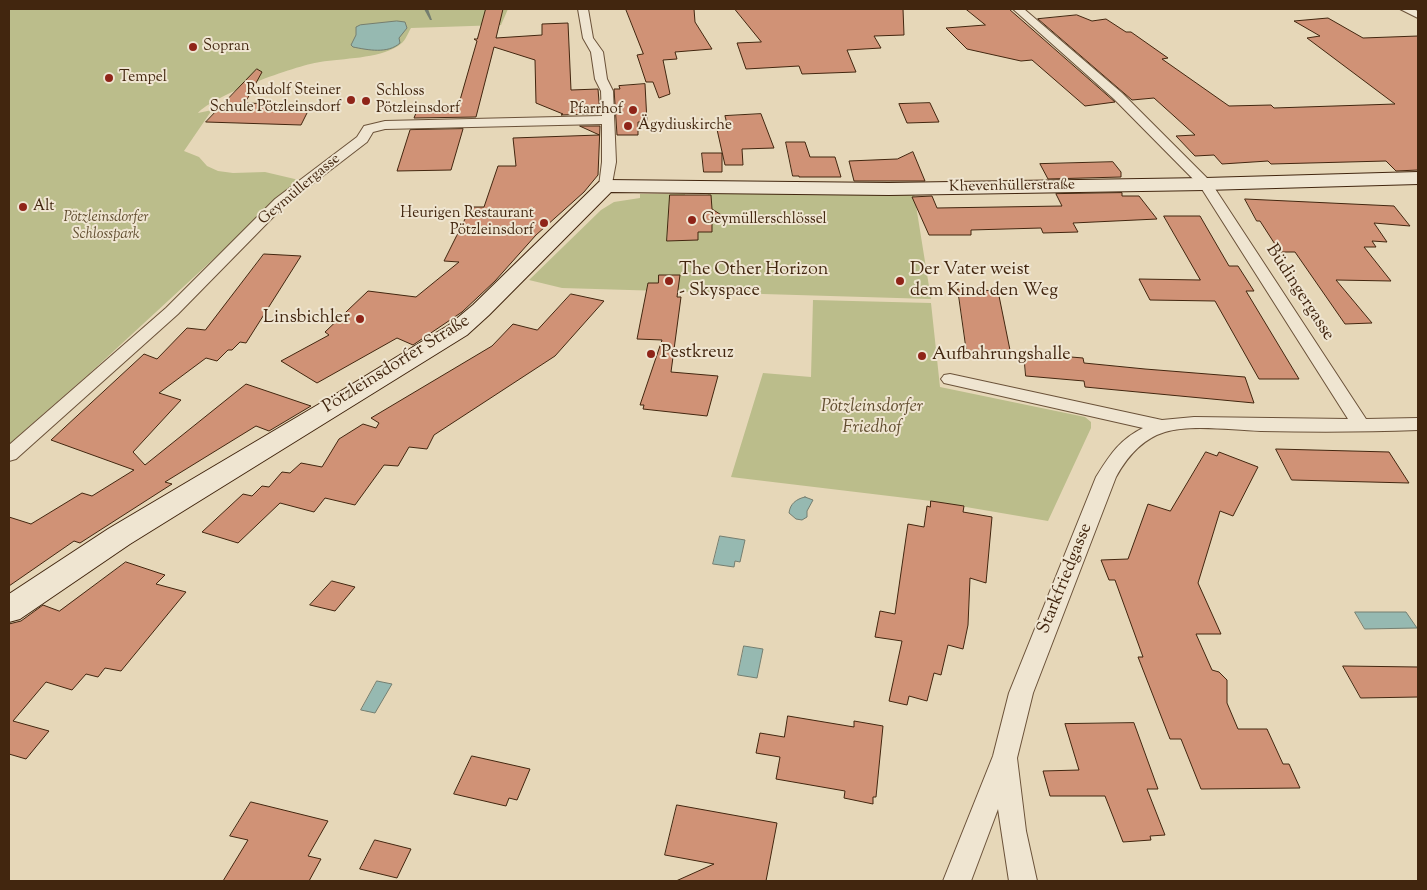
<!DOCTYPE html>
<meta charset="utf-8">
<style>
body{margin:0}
#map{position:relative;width:1427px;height:890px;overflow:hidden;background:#e6d7b8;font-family:"Sorts Mill Goudy",serif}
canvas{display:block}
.frame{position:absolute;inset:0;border:10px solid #42260f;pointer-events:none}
</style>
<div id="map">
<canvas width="1427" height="890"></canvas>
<div class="frame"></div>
</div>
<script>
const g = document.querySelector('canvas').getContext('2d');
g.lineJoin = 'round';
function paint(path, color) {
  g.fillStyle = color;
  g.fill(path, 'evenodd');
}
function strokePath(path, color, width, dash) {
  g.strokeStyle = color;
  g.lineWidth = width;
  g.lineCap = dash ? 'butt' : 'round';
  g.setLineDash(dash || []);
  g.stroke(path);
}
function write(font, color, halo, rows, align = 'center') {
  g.font = font + ' "Sorts Mill Goudy",serif';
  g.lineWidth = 4;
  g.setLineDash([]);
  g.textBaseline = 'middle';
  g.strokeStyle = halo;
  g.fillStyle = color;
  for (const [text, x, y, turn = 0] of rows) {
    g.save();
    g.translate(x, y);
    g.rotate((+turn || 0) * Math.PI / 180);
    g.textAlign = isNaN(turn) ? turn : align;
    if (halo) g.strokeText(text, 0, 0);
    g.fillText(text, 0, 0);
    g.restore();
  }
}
paint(new Path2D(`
 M9,9H508L501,25L411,28C407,35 405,42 398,46C377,59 344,58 320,62C294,66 214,95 198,113L212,110L184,151L199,157L207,166L218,171L233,173L265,172L299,180L91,372L9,444Z
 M708,193H914L931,299L562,288L529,280L601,210L614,202L640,198V194H685V195L670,197L673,200L670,201L667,241L698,240V232L719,218V214L712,209V200H707Z
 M813,300L931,303L940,387L1085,417L1091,422V428L1048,521L931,501L731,477L763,373L811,377Z`), '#bbbd8b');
const water = new Path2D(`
 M397,21L405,22L407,28L399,38L400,43C388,54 368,50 353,47L351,45L356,35V27L360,25Z
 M805,497L813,500L807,511V517L802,520L796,519L789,513C790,504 796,499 805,497Z
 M720,536L745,540L740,562L735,561L734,567L713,564Z
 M1355,612H1406L1417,628L1365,629Z
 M744,646L763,649L757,678L738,675Z
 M377,681L392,684L375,713L361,710Z`);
paint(water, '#96b9b1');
strokePath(water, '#747e70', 1);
paint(new Path2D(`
 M424,9H428L432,20H430Z`), '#747e70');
const building = new Path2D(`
 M486,9H503L496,38L542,35V24L568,23L571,90L598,89L600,114L561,115L563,114L536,103L535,60L494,47L476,117L414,118L418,108L458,107L477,41L474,39H477Z
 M626,9H694L695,22L712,49L675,52L677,59L663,60L670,94L659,98L653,82H646L637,55L643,54Z
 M735,9H903L904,35L874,36L881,48L847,50L856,72L802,74L799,66L746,69L737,43L761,42Z
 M966,9H1009L1115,102L1085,106L1032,60L1021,61L967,49L946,28L985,25Z
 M1077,15L1092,21L1106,19L1126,32H1131L1168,58L1162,59L1229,106L1271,105L1274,108L1395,104L1307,38L1320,36L1294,21L1328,18L1363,38L1418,36V170L1396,171L1386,161L1271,164L1268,161L1222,164L1214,155L1195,156L1176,136L1195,135L1154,98L1132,100L1038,19Z
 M257,69L262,72L245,103L311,105L301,125L206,122Z
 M645,84L647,122H638V135H617L614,89H620L619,86Z
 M930,103L939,122L907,123L899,104Z
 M761,114L774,148L742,149L743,165H725L716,125L727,124L725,116Z
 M580,126H600L598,175L584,192L536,235L495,281L462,312L413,345L397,338L317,383L281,361L329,335L325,332L368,291L416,297L459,262L444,261L471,207H484L498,166H516L513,138L599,135Z
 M463,129L451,170L397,171L410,130Z
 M786,142H805L810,157H835L841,177H799V176H793Z
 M913,152L925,181H854L849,161L897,159Z
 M702,153H722V172H704Z
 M1113,162L1121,172V177L1048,179L1040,164Z
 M1122,193V196H1139L1157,219L1073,223L1078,232L1043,233L1041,228L971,230V235H929L912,197L932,196L937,208L1062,206L1056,194Z
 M670,195H711L712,209L723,216L712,222V232H698V240L667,241Z
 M1245,199L1394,206L1410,226L1374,223L1387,242L1372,241L1376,247H1364L1391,281L1336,280L1372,323L1345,324L1295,252H1280L1260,221H1257Z
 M1164,216H1200L1229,266H1238L1254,291H1246L1299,379H1259L1215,301L1150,300L1139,279L1200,280Z
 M264,254L301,256L246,343L240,342L232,350H228L217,361L206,358L159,393L181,400L133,452L145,465L246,384L311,406L269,431L256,426L165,482L172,484L80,543L74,541L9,586V517L31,524L82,493L92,496L134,470L51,440L144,354L157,359L187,328L205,330Z
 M659,275H680L677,297H681L671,372L718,376L707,416L643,409L644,405H640L662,340L637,339L648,283H658Z
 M958,289L998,291L1011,355L967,353Z
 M571,294L604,301L555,356L434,435L427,449L409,447L398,466L384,465L355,505L325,498L314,512L280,503L238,543L202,532L243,494L252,496L262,486L269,487L282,472L290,473L301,463L322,467L339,439L363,424L376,428L379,423L371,418L492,346L513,324L537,330Z
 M1024,353L1083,358L1084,363L1145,369L1245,377L1254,403L1085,387L1084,381L1026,376Z
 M1276,449L1389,452L1409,483L1292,480Z
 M1206,452L1217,456L1219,452L1258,467L1233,516L1220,511L1198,583L1221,634H1196L1212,670L1219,672L1227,680V703L1238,729H1267L1283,764H1289L1300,788L1201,789L1181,739H1170L1138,657H1143L1115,580H1109L1101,560L1128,559L1148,504L1170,511Z
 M931,501L964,506L963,512L992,517L986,583L970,578L968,625L963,649L948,645L941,675L934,673L927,701L909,696L907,705L889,701L902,641L875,637L880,611L895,614L908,524L924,527L927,506L930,507Z
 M126,562L165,575L156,584L186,592L121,671L105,668L98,677L86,674L72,690L46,682L13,721L49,731L26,759L9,754V624L21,621L43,605L59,611Z
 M332,581L355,587L335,611L310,605Z
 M1343,666L1418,667V697L1361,698Z
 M788,716L854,727V721L883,726L876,797H873V804L844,798L845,791L776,779L780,757L756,753L760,733L784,737Z
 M1134,723L1158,789H1147L1165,835L1150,836L1151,840L1123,842L1105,796H1050L1043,771L1079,770L1065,724Z
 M472,756L530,769L517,800L509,798L506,806L454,794Z
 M251,802L328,821L308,856L321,859L309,881H223L248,840L230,836Z
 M677,805L777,823L766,881H676L714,864L665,855Z
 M375,840L411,849L397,878L360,869Z`);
paint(building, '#d09276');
strokePath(building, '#42260f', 1);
const street = new Path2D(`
 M578,9H588L593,38L603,52L607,79L613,91L616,162L611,189L606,190L599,186L602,162V124L385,129L373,132L367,142L285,205L178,314L16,459L9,461V445L166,308L275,199L357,137L364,126L385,121L602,116L601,91L595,79L591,52L583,38Z
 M1013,9H1024L1122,93L1210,181L1366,419L1418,418V430C1366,432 1313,432 1261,431C1235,430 1189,424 1165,432C1142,439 1127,457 1116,477L1033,693L1017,758L1026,831L1037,881H1009L998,809L971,881H943L993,756L1009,693L1096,477C1110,455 1119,440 1143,428L944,383L941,379L944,375L950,374L1162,420L1194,417L1348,419L1200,186L1114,99Z
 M1400,9H1413L1418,11V18Z`);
const secondary = new Path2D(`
 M1418,172V184L1205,190L889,195L611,192L489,315L467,335L130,544L20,619L9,622V594L108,529L336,394L449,325L473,305L599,182L606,180L889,183L1205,178Z`);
strokePath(street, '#6b5239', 2);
strokePath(secondary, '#42260f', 2);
paint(street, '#efe5d1');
paint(secondary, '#efe5d1');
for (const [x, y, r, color] of [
 [193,47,5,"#8f2418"],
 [109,78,5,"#8f2418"],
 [351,100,5,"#8f2418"],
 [366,101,5,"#8f2418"],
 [633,110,5,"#8f2418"],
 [628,126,5,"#8f2418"],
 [23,207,5,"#8f2418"],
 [692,220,5,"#8f2418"],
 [544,223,5,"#8f2418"],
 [669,281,5,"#8f2418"],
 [900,281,5,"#8f2418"],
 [360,319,5,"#8f2418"],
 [651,354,5,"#8f2418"],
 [922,356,5,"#8f2418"]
]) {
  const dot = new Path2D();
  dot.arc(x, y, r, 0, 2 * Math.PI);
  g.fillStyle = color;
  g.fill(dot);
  strokePath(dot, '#efe5d1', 2);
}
write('15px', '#42260f', '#efe5d1', [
 ["Sopran",203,47],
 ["Tempel",119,78],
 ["Rudolf Steiner",341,91,"right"],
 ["Schule Pötzleinsdorf",341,108,"right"],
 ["Schloss",376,92],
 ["Pötzleinsdorf",376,109],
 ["Pfarrhof",623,110,"right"],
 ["Ägydiuskirche",638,126],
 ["Alt",33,207],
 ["Heurigen Restaurant",534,214,"right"],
 ["Pötzleinsdorf",534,231,"right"],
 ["Geymüllerschlössel",702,220]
], 'left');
write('15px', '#42260f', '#efe5d1', [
 ["Khevenhüllerstraße",1012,187,-1],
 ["Geymüllergasse",300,190,-40]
]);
write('italic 15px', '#604c2e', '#efe5d1', [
 ["Pötzleinsdorfer",106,218],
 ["Schlosspark",106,235]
]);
write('18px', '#42260f', '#efe5d1', [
 ["The Other Horizon",679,271],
 ["- Skyspace",679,292],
 ["Der Vater weist",910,271],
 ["dem Kind den Weg",910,292],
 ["Linsbichler",350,319,"right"],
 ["Pestkreuz",661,354],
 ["Aufbahrungshalle",932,356]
], 'left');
write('18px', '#42260f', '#efe5d1', [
 ["Büdingergasse",1299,293,57],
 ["Pötzleinsdorfer Straße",397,365,-32],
 ["Starkfriedgasse",1066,579,-68]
]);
write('italic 18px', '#604c2e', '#efe5d1', [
 ["Pötzleinsdorfer",872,408],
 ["Friedhof",872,429]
]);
</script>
